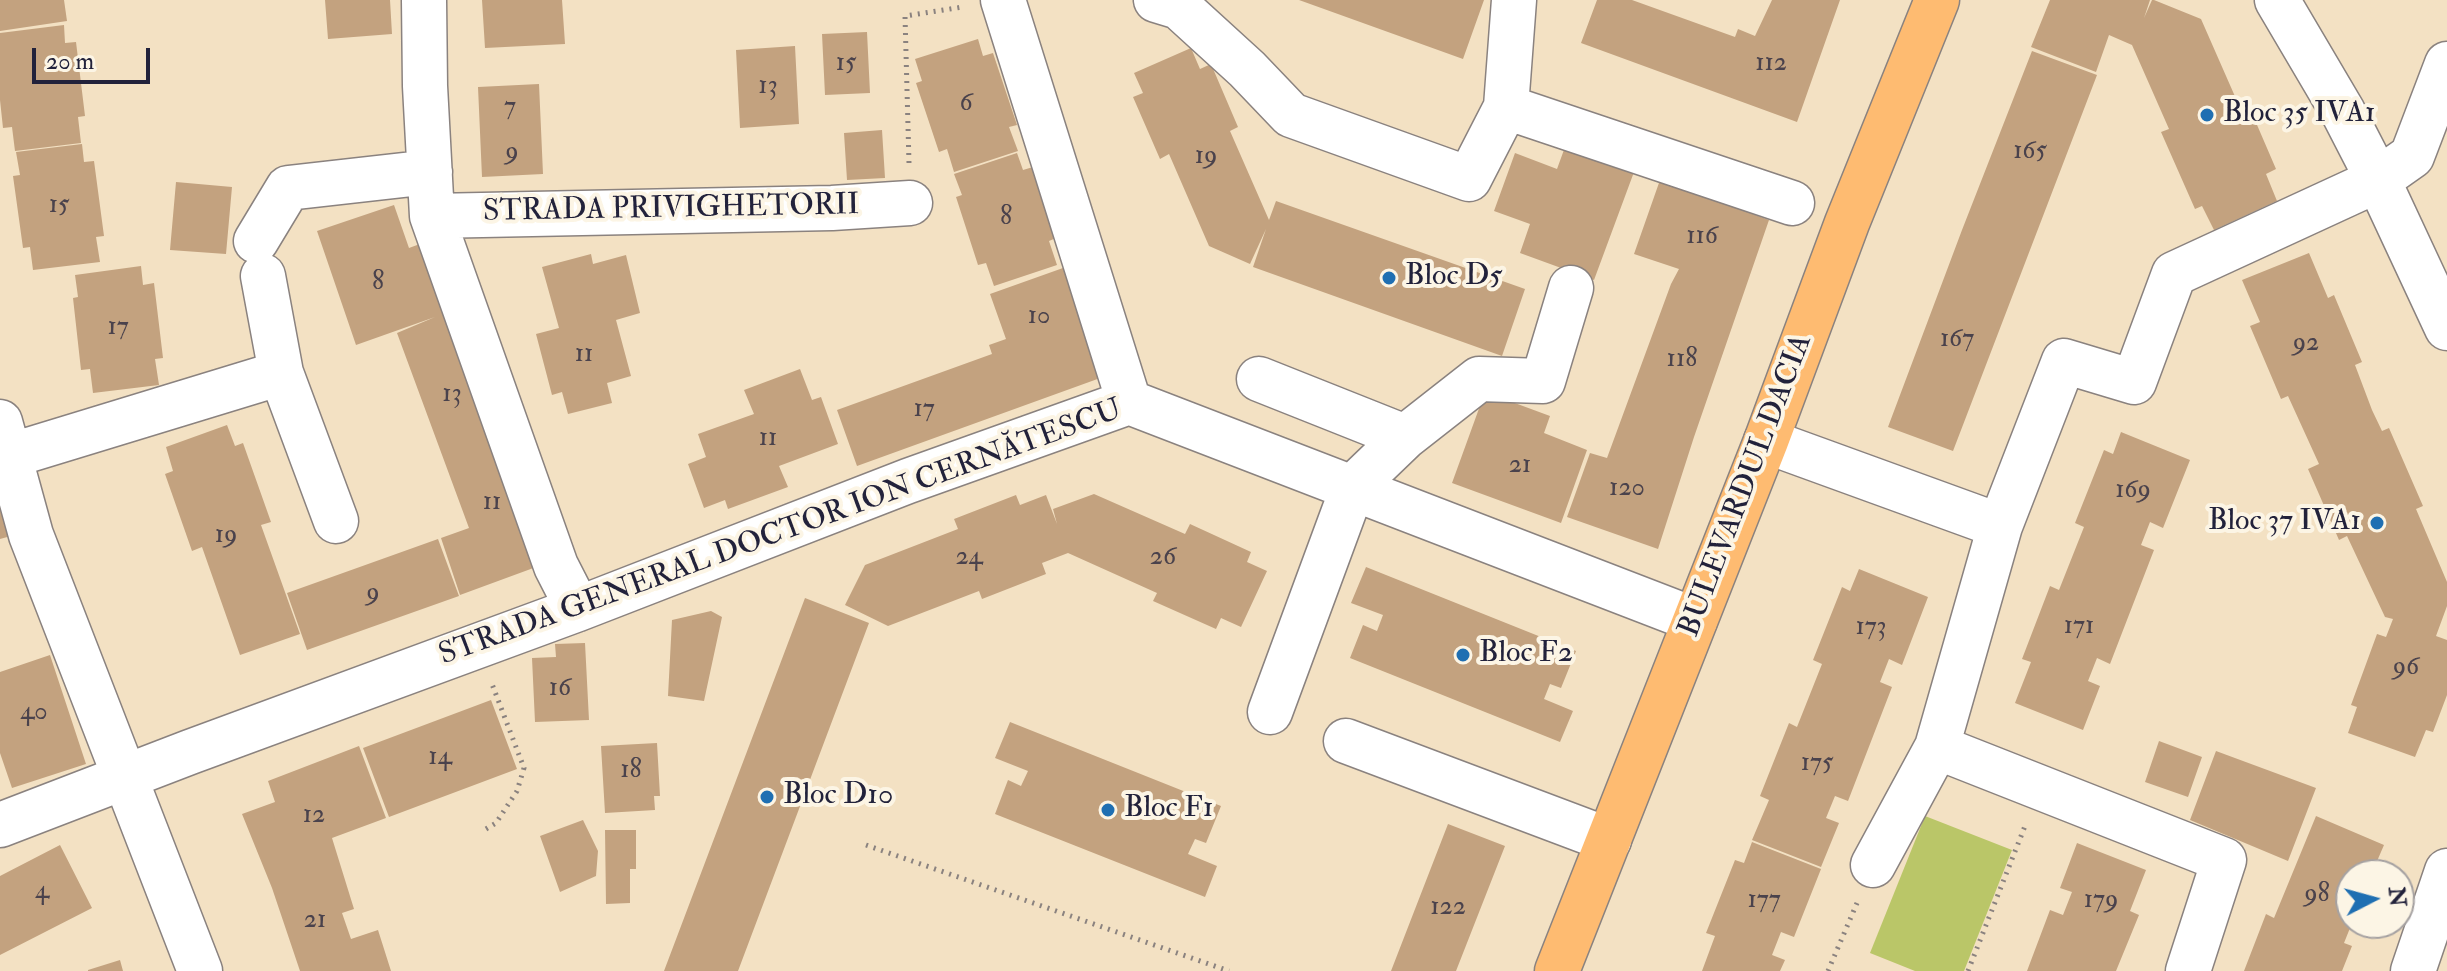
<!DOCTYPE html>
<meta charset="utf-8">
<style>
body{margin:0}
#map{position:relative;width:2447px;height:971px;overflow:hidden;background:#f3e1c3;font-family:"IM FELL Double Pica",serif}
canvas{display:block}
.north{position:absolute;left:2335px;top:859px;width:80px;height:80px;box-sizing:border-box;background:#fcf5e5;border:2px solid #a5a1a1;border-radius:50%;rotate:84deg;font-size:22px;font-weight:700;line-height:32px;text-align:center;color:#22223b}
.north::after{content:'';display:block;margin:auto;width:28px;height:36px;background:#1f6fb2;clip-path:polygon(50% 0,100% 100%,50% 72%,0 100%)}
.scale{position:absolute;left:32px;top:48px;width:118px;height:36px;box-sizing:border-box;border:4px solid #22223b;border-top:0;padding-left:10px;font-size:24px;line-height:28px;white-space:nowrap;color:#22223b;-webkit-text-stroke:6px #fcf5e5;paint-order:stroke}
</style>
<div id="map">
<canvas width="2447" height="971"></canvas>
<div class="north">N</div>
<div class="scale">20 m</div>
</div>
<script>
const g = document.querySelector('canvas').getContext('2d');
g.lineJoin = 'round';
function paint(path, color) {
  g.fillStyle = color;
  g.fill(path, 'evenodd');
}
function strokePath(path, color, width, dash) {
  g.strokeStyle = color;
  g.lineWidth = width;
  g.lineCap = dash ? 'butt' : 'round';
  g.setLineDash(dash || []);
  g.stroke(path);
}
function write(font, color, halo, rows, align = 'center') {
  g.font = font + ' "IM FELL Double Pica",serif';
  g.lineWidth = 8;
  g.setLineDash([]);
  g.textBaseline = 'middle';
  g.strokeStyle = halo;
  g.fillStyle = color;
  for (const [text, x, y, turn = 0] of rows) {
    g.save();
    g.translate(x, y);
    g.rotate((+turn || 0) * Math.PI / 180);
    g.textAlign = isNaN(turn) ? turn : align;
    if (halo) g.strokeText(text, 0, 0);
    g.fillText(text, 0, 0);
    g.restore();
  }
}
paint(new Path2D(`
 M1925,816L2012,850L1964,971H1915L1870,953Z`), '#bac668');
paint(new Path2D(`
 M0,0H64L67,21L0,31Z
 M325,0H390L392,34L328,39Z
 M482,0H562L565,44L485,48Z
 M1299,0H1484L1463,59Z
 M1597,0H1632L1735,37L1738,29L1755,36L1772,0H1840L1797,122L1581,43Z
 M2050,0H2150L2144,18L2152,0H2154L2201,19L2237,101L2245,97L2276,169L2266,174L2277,201L2214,230L2202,206L2195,209L2161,132L2169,129L2132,45L2109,35L2096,72L2031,47Z
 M64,25L65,43L76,42L85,116L78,117L81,143L15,151L12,127L3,128L0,100V33Z
 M867,32L870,93L825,95L822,34Z
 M978,39L983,56L993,53L1017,125L1009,127L1018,151L954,172L947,149L939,152L916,83L922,81L915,59Z
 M795,46L799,124L740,128L736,50Z
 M1191,48L1200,69L1211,64L1238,127L1230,131L1269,220L1276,201L1525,289L1502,356L1253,267L1266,229L1250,264L1209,246L1169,154L1160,159L1133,97L1143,93L1134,73Z
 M2032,51L2097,75L1953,451L1888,427L1962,230Z
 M539,84L543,174L482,177L478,87Z
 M882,130L885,178L847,180L844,133Z
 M82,144L84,162L94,161L104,236L96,237L100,262L33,270L30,247L23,248L13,176L20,175L16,152Z
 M1565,147L1634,172L1594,280L1520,253L1530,224L1494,211L1515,153L1557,169Z
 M1017,153L1023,170L1033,167L1056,238L1049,241L1057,265L994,286L986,263L978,265L956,197L962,195L954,174Z
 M1660,180L1769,220L1694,437L1658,549L1567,517L1590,453L1607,458L1671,284L1679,269L1634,254Z
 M176,182L232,187L226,254L170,250Z
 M394,205L409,248L428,241L547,563L460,595L441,538L469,528L397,333L435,317L356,345L317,231Z
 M2309,253L2328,298L2334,295L2362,362L2355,365L2372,410L2382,431L2389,428L2423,506L2416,509L2447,582V606L2436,636L2447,640V695L2433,732L2426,730L2415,757L2348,733L2357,707L2351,705L2377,634L2386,637L2393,619L2385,617L2347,536L2339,540L2308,469L2319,464L2288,396L2281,399L2250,326L2260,322L2242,280Z
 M591,254L593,264L626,255L640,313L616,320L631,376L607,383L612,403L568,414L562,392L552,395L536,334L559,328L542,267Z
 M141,266L143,285L154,283L163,358L155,359L159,385L93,393L90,369L81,370L73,298L78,297L75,275Z
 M1063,268L1103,377L857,466L837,410L992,354L989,345L1006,339L990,294Z
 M800,369L812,400L821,397L838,444L779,466L788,487L728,509L725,500L704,508L688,464L706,457L698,434L754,414L744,390Z
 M1485,392L1550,416L1544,433L1587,450L1561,523L1452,483Z
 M227,425L235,446L243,443L271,522L261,525L300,634L240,655L202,547L192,551L165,474L173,471L166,447Z
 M2121,432L2190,460L2163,528L2150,522L2141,545L2154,550L2110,664L2097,658L2088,681L2100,686L2083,730L2015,703L2031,662L2022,659L2050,586L2059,590L2084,527L2075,523L2104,450L2113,454Z
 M1094,494L1185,534L1190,524L1251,552L1247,562L1267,571L1241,627L1221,618L1216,629L1153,601L1157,593L1068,553L1042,563L1046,574L982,599L979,591L888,626L845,605L865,565L958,529L954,519L1016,495L1020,505L1046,495L1057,524L1053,509Z
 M0,499L11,536L0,539Z
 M438,539L459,596L307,650L287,593Z
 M1366,567L1576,651L1561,688L1550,684L1544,699L1573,711L1560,742L1350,658L1363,625L1377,631L1383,615L1351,603Z
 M1859,569L1928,597L1902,665L1889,659L1880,682L1892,687L1848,801L1835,796L1826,818L1839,823L1821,867L1752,840L1769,800L1760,796L1789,723L1797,727L1822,664L1813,660L1842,587L1850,591Z
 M805,598L869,623L738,971H664Z
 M711,611L722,617L704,701L668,696L672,620Z
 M585,643L589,720L535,722L532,658L556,657L555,644Z
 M50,655L86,764L12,788L0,753V672Z
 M491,700L517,769L389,817L363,748Z
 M1010,722L1221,806L1206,843L1195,839L1188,854L1217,866L1205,897L995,814L1008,780L1021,786L1028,771L995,758Z
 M2159,741L2202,757L2188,797L2145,782Z
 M657,743L660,796H654L655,810L605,813L601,746Z
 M359,746L386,818L332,838L354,909L342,913L351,939L378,930L391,971H300L272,888L242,814L275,802L268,781Z
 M2216,751L2316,788L2288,861L2190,820Z
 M2316,816L2384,845L2371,875H2351L2352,923L2344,943L2352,946L2342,971H2244L2266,914L2274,918Z
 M583,820L598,851L596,876L560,892L540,836Z
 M1448,824L1505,846L1456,971H1391Z
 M605,830H636V869H630V903L606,904Z
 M1752,842L1821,869L1794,937L1781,932L1772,955L1785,960L1780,971H1702L1715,936L1706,933L1735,860L1744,863Z
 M2077,843L2146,870L2130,911L2139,915L2116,971H2027L2050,910L2063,915L2072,892L2060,888Z
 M60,845L92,908L0,955V876Z
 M120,960L123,971H88V970Z`), '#c3a27f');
const minor = new Path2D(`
 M424,0L425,86L432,216L556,566L578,609
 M1003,0L1129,402
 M1156,0L1179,7L1247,69L1291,115L1469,179L1506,107L1792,203
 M2277,0L2343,112L2378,180L2447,328
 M1506,107L1514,0
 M432,216L832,208L910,203
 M256,241L288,188L430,172
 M263,276L281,373
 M1259,379L1405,437
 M0,422L31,535L200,971
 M1766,441L2000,526
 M9,456L281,373L336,521
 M1270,712L1353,487L1405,437L1479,379L1543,381L1571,288
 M1346,741L1609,840
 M1937,747L2224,860L2188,971
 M0,825L190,752L578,609L908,481L1129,402L1695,620
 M1873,865L1937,747L2000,526L2064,361L2134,382L2174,274L2378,180L2412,156L2447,64
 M2413,971L2447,871`);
const major = new Path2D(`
 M1557,971L1766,441L1847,223L1937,0`);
strokePath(minor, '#8a827f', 47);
strokePath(major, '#8a827f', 47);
strokePath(new Path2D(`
 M909,163L905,16L963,7
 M486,829L496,823L517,791L524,768L492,684
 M866,845L1229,971
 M1828,971L1857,903
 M1968,971L2025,826`), '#8a827f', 5, [2, 6]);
strokePath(minor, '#fff', 44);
strokePath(major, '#febb71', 44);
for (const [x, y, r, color] of [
 [2207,115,8,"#1f6fb2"],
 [1389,278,8,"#1f6fb2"],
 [2377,523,8,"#1f6fb2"],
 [1463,655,8,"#1f6fb2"],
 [767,797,8,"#1f6fb2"],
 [1108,810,8,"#1f6fb2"]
]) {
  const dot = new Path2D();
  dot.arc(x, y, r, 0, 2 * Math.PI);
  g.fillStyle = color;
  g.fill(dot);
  strokePath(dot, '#fcf5e5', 3);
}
write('26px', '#4a424c', null, [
 ["15",846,64],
 ["112",1771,64],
 ["13",768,87],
 ["6",966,104],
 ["7",510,108],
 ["165",2030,152],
 ["9",512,153],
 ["19",1206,157],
 ["15",59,206],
 ["8",1006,218],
 ["116",1702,237],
 ["8",378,283],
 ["10",1039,317],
 ["17",118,328],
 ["167",1957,340],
 ["92",2306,344],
 ["11",584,355],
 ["118",1682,360],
 ["13",452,395],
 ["17",924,410],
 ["11",768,439],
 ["21",1520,466],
 ["120",1627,489],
 ["169",2133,491],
 ["11",492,503],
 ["19",226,536],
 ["24",969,558],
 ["26",1163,558],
 ["9",373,594],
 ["171",2079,627],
 ["173",1871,628],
 ["96",2406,668],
 ["16",560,689],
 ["40",34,713],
 ["14",440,758],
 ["175",1817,764],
 ["18",631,771],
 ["12",314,816],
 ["4",42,892],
 ["98",2317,895],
 ["177",1764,901],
 ["179",2101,901],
 ["122",1448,908],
 ["21",315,921]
]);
write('30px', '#22223b', '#fcf5e5', [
 ["Bloc 35 IVA1",2223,115],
 ["Bloc D5",1405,278],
 ["Bloc 37 IVA1",2361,523,"right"],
 ["Bloc F2",1479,655],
 ["Bloc D10",783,797],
 ["Bloc F1",1124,810]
], 'left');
write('30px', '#22223b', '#fcf5e5', [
 ["STRADA PRIVIGHETORII",671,210,-1],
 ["BULEVARDUL DACIA",1747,486,-69],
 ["STRADA GENERAL DOCTOR ION CERNĂTESCU",781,534,-20]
]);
</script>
